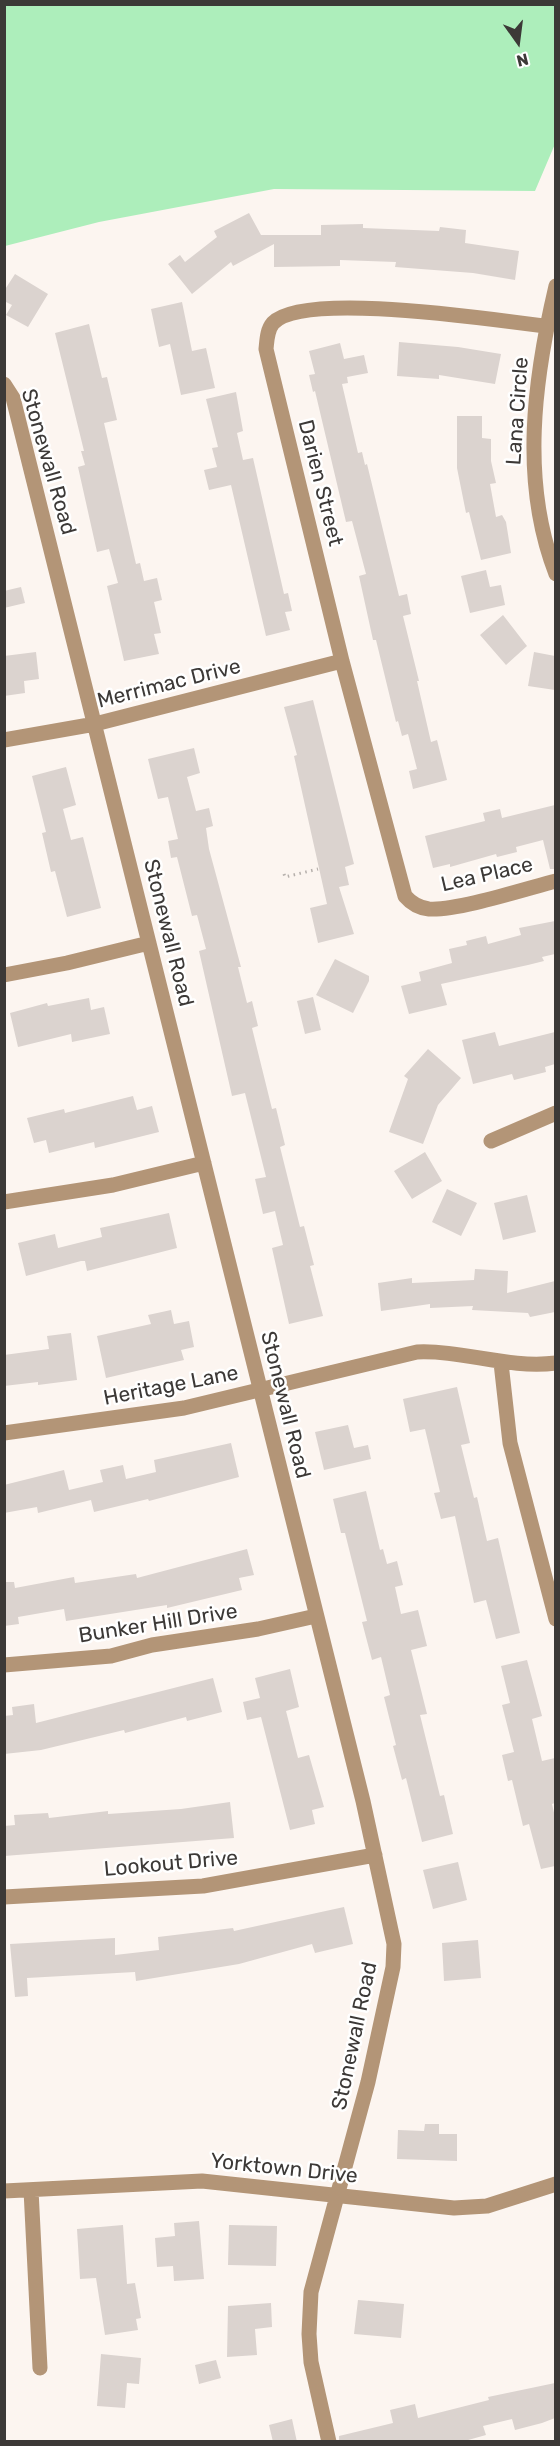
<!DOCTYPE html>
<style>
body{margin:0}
#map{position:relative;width:560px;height:2446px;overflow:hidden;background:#fcf5f0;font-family:Rubik,sans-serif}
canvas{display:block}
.frame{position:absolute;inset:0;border:6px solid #3c3937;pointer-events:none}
.north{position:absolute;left:488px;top:12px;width:60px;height:60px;-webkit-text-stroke:4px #fff;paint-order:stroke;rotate:166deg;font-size:16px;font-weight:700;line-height:24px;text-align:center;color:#3c3937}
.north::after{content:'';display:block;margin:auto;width:21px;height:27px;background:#3c3937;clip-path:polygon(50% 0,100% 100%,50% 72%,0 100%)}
</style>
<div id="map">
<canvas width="560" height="2446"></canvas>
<div class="frame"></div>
<div class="north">N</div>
</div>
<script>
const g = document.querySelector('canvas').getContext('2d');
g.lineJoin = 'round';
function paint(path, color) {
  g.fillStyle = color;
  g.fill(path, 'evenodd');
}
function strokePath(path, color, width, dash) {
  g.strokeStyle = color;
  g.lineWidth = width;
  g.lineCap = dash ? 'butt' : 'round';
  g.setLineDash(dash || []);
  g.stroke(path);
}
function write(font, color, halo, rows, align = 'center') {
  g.font = font + ' Rubik,sans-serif';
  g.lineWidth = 5;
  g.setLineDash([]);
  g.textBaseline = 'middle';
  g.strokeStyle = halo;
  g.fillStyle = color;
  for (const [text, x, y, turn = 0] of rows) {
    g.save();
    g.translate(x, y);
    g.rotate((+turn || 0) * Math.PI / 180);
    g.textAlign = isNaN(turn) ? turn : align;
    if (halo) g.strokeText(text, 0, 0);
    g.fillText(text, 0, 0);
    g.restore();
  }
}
paint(new Path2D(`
 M4,5H555V144L535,191L274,189L99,222L5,246Z`), '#adeebb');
paint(new Path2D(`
 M249,213L261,235H321V225L363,224V228L439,231L440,227L466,230L465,243L519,251L515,280L473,273L395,267L396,262L340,260V266L274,267V244L233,266L231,262L192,294L168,264L180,255L185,262L217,237L214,231Z
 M15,274L48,294L28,327L6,315L12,305L4,301V291Z
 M182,302L192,351L206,348L215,388L181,395L170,344L159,347L151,309Z
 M89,324L102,378L107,377L117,420L104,423L136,564L140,563L144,581L157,578L162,600L154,602L161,633L154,634L159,654L124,661L107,586L118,583L109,549L97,552L78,467L85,465L81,451H84L55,333Z
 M399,342L458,347L501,354L495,384L439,375V379L397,376Z
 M340,343L344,359L364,355L368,373L347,377L348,383L342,384L358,453L362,452L365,465L367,464L399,596L407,594L411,614L403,616L419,681H417L431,742L437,740L447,780L413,789L409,771L417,769L408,734L402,736L398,721L396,722L376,640H373L359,576L366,574L352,521L346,522L315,391L313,392L309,375L315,374L309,351Z
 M236,392L243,431L237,433L243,460L253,458L284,594L288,593L292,611L285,612L290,630L266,636L231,485L209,490L204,470L217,467L212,448L218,447L206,399Z
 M457,416H482V438L491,439V461L496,483L490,484L496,517L502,515L506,522L511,553L481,560L469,512L466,513L457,468Z
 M486,570L490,587L501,585L505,605L470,613L461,576Z
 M21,587L25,603L4,608V591Z
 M503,615L527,646L506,665L480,635Z
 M36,652L39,679L24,681L25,693L4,696V656Z
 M534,652L555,656V690L528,686Z
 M313,700L354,864L345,867L349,885L339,887L354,934L318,943L310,908L327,904L294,756L297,755L284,707Z
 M194,748L200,773L187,777L196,811L209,808L213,826L206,828L209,849L241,967H238L247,1003L252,1001L258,1026L252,1028L272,1109L276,1108L285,1145L280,1147L300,1227L304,1226L314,1265L310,1266L323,1316L289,1324L272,1248L283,1245L275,1211L263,1214L255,1179L266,1177L245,1093L232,1096L199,951L206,949L197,915L192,916L177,857L171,858L168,841L178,839L168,797L158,799L148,759Z
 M66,767L76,805L63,809L71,840L83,837L101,908L67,917L55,871L51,872L42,833L46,832L32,776Z
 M555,805V869H550L543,840L516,847L517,852L497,857L496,854L450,867V864L433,868L425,836L485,821L483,813L500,809L502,818Z
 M555,921V954L542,957L544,961L528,965L441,984L447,1005L409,1014L401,986L421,981L419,972L452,963L449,949L467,945L466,941L486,936L488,944L521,935L519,928Z
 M335,959L369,976V981L353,1013L316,995Z
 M313,997L321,1030L305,1034L297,1001Z
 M89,998L91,1010L104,1007L110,1034L72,1042L71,1034L18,1047L10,1013L47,1003L48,1006Z
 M495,1032L499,1046L555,1032V1064L545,1067L546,1072L514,1080L512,1074L473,1084L462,1040Z
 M428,1049L461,1078L438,1105L423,1144L389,1132L408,1079L404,1076Z
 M133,1096L137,1110L152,1106L159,1132L95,1148L94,1142L49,1153L46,1140L34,1143L27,1118L64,1109L65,1113Z
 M425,1152L442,1181L412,1199L394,1171Z
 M447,1189L477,1203L461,1236L432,1222Z
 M527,1195L536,1232L503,1240L494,1203Z
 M169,1213L177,1248L87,1271L85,1261H81L26,1276L18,1243L55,1234L58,1248L102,1237L100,1228Z
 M475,1269L508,1271L507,1293L555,1281V1312L530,1317L528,1313L472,1310L473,1306L430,1308V1304L381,1311L378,1283L412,1278V1283L474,1280Z
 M171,1310L174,1324L189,1321L194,1347L181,1350L184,1360L106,1378L97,1336L151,1324L148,1315Z
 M71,1333L77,1380L38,1385V1382L4,1386V1355L49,1349L47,1336Z
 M457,1387L470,1443L461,1445L474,1498L477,1497L487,1541L498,1538L520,1633L496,1639L486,1600L474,1603L455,1516L441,1519L434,1493L440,1492L425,1429L410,1432L403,1399Z
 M348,1425L354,1448L368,1445L371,1459L324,1470L315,1432Z
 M231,1443L239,1477L149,1501L148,1499L94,1512L91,1500L38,1513L37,1507L4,1513V1485L64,1470L69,1490L103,1482L100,1470L123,1465L126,1479L156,1472L154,1460Z
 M366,1491L380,1550L383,1549L387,1564L397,1561L403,1585L395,1587L401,1614L418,1610L427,1646L411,1650L427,1714L420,1715L440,1796L444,1795L453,1834L422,1842L406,1778L402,1780L393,1746L396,1745L384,1697L390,1695L381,1657L372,1660L362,1622L367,1621L345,1533H341L333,1499Z
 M247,1549L254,1575L239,1578L242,1590L167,1608V1605L66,1621L64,1609L18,1617L19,1624L4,1626V1582H14L15,1588L74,1577L75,1583L136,1574L137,1578Z
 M527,1660L542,1716L532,1719L542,1761L555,1758V1803L552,1804L555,1817V1866L541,1869L529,1824L523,1826L512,1780L508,1781L502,1755L514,1752L502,1705L510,1703L501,1666Z
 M290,1669L299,1707L286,1711L298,1758L309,1755L324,1807L312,1810L315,1824L290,1830L261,1717L247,1720L243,1702L260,1698L255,1678Z
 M213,1678L222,1712L187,1721L186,1717L125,1733L124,1730L41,1750L4,1754V1716L13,1715L12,1707L34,1704L36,1723Z
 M230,1802L234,1838L4,1856V1826L15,1825L14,1815L48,1813L49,1818L108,1811V1814L181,1809Z
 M458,1862L467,1900L433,1909L423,1870Z
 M344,1907L353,1944L315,1953L312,1944L239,1964L136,1981L135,1972L27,1978L28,1996L15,1997L10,1944L115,1938V1955L159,1950L158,1937L233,1928L234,1931Z
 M478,1940L481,1978L444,1981L442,1943Z
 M425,2124H439V2134H457V2161L397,2159L398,2130L424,2131Z
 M199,2221L204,2279L174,2281L173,2266L157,2267L155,2238L175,2236L174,2223Z
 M123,2225L127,2284L135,2283L141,2318L136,2319L138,2330L105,2335L96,2278L80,2279L77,2229Z
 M229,2225L277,2226L276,2266L228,2265Z
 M358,2300L404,2304L401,2338L354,2334Z
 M271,2303L272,2327L255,2329L257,2355L227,2357L228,2306Z
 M101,2354L141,2358L139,2384L127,2383L125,2408L97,2406Z
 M216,2360L221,2378L199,2384L195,2365Z
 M555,2383V2418L542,2423L515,2430L512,2419L483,2426L486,2435L461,2442H339V2436L393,2423L390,2410L415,2404L418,2418L489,2400L488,2397Z
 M292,2419L297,2442H273L269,2425Z`), '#dbd3cf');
strokePath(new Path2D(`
 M284,874L285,877L318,869`), '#b6b0ac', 3, [1.5, 4.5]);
strokePath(new Path2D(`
 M556,286C534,379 520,482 556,574
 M546,326C499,321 304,290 273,323C267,330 267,340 266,349L342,661L405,896C411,903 420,908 429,909C457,911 525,889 556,881
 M4,384L13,398L363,1801L394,1944L393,1967L368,2082L311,2292L309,2334L311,2362L329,2442
 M4,740L95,724L342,661
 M4,975L67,963L149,943
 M491,1141L556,1113
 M4,1202L113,1185L204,1163
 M501,1363L510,1443L556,1619
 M4,1433L184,1408L417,1352C463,1350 508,1369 556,1363
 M4,1665L111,1656L152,1645L258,1629L316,1616
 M4,1897L203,1886L375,1855
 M31,2190L40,2368
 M4,2191L202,2181L454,2208L487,2206L556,2184`), '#b39577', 15);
write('21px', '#3c3937', '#fff', [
 ["Lana Circle",518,411,-86],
 ["Stonewall Road",48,462,74],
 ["Darien Street",320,483,76],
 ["Merrimac Drive",169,684,-14],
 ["Lea Place",487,875,-13],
 ["Stonewall Road",168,933,76],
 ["Heritage Lane",171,1386,-11],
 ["Stonewall Road",285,1405,76],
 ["Bunker Hill Drive",158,1624,-9],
 ["Lookout Drive",171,1864,-5],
 ["Stonewall Road",355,2036,-78],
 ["Yorktown Drive",284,2169,6]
]);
</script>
